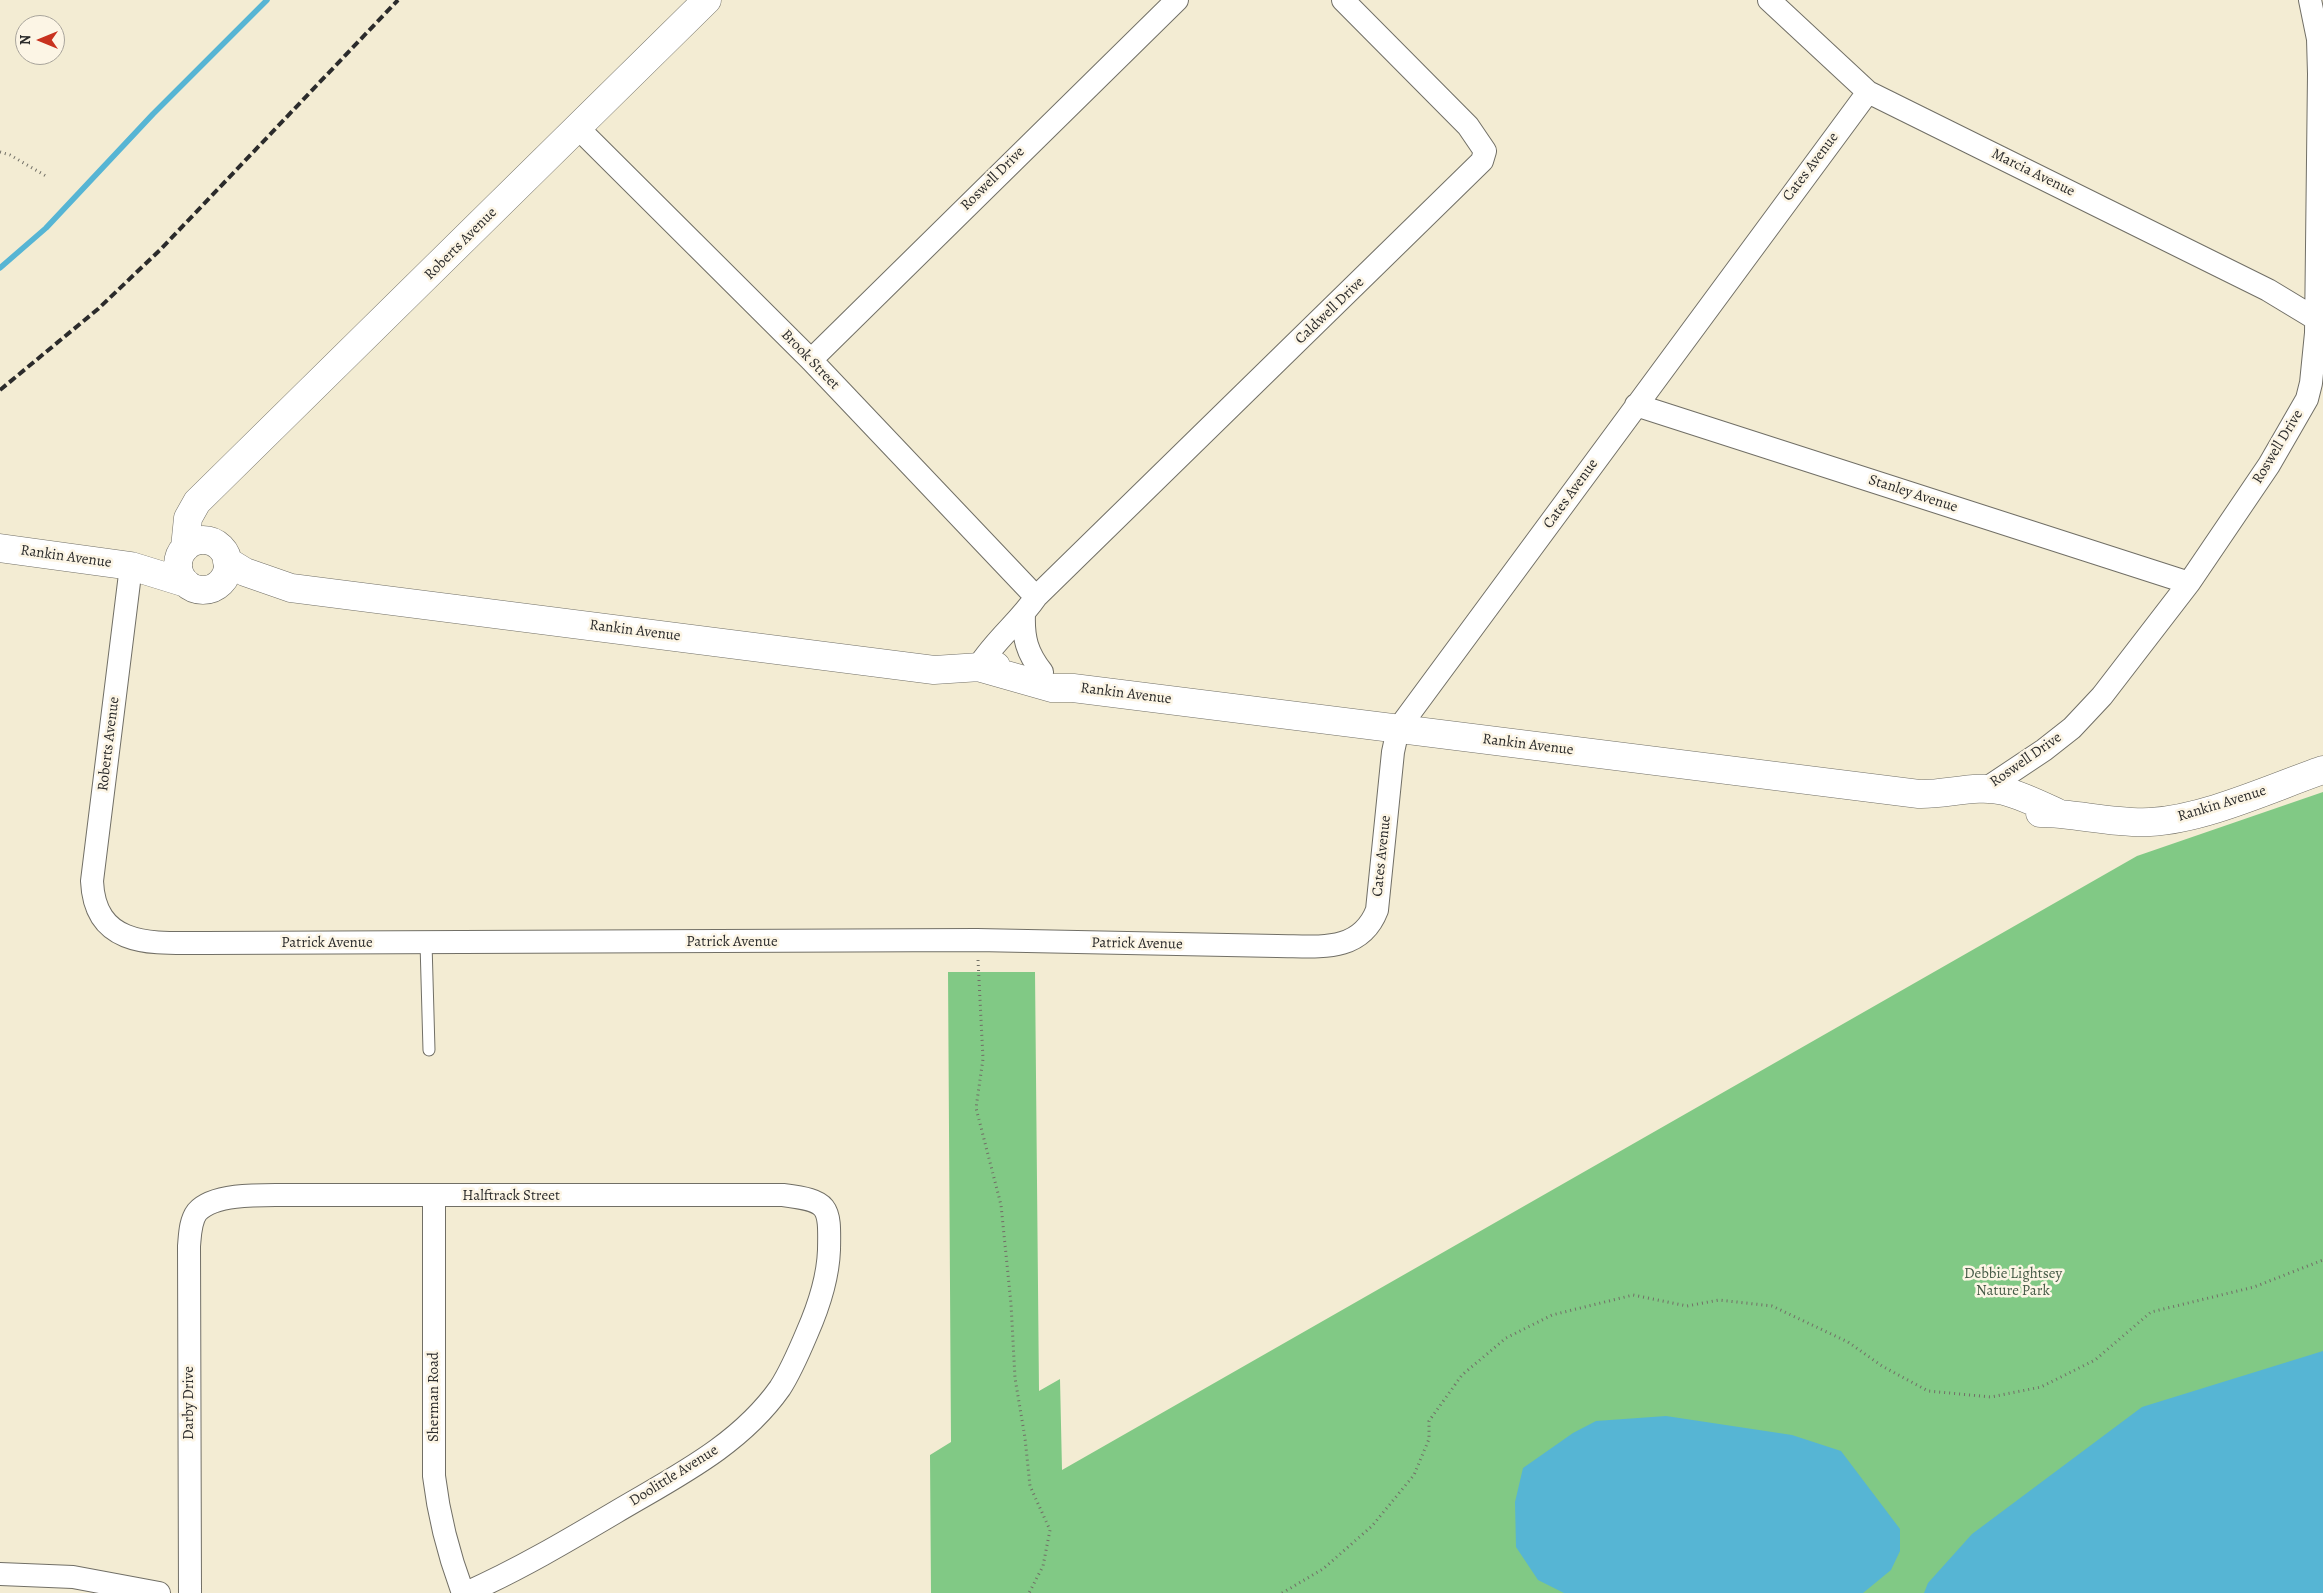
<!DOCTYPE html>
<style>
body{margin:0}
#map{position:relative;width:2323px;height:1593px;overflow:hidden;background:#f3ecd3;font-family:Alegreya,serif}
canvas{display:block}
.north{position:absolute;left:15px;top:15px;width:50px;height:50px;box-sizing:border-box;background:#fcf5e5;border:1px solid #a8a49b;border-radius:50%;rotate:270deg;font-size:14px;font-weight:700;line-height:20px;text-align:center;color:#2b2b2b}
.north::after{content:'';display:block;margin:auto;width:18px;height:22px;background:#c8321e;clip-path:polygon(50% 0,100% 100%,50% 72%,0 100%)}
</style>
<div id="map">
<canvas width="2323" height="1593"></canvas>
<div class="north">N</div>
</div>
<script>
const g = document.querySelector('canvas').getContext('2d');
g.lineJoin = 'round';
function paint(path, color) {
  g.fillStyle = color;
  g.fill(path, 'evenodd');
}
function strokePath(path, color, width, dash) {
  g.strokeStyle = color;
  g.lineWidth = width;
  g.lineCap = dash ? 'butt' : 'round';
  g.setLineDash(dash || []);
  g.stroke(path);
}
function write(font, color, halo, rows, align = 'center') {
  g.font = font + ' Alegreya,serif';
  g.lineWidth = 5;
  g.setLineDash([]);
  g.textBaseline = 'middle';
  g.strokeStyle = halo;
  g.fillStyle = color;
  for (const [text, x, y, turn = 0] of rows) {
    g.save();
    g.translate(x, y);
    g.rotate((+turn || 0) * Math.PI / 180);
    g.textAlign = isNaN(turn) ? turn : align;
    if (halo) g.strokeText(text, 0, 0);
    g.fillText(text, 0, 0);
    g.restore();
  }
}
paint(new Path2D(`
 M2323,792V1593H931L930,1455L951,1442L948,972H1035L1039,1391L1060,1379L1062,1470L2137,856Z`), '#81c985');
paint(new Path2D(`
 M2323,1351V1593H1924L1928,1583L1972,1534L2142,1407Z
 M1666,1416L1792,1435L1841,1451L1900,1529V1551L1891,1570L1863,1593H1564L1538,1580L1516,1547L1515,1502L1523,1468L1573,1433L1596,1421Z`), '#56b5d4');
strokePath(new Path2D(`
 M0,268L46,228L153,114L267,0`), '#56b5d4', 5.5);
const service = new Path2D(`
 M426,943L429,1050`);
const minor = new Path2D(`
 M1769,0L1868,92L2268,290L2316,319
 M578,128L811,360L1036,597
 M811,360L1177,0
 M1636,405L2189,583
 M131,566L92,881C95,949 154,943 205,943L977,940L1277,946C1317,946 1360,954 1377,910L1393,752L1398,729L1868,92
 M1024,614C1023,638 1027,653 1042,672
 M978,667C995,640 1019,622 1036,597L1482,161L1485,151L1468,126L1343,0
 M1984,790L2044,750L2072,728L2102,696L2189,583L2269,465L2307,399L2311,383L2316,333L2319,74L2318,39L2310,0
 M434,1196V1476C439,1518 448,1553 463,1593
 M0,1574L73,1577L159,1593
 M190,1593L189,1246C190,1236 190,1221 197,1212C216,1190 277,1196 304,1195H783C829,1201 830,1205 829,1250C828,1278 818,1308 807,1333C799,1352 791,1371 780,1388C739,1446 675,1477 616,1512C567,1541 518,1570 466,1593`);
const tertiary = new Path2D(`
 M178 565a25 25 0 1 1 50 0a25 25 0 1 1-50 0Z
 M0,548L131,566L186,583
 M185,548L188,518L197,502L707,0
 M227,561L245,572L291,588L934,670L996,666
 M978,667L1052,688H1073L1919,794C1946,795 1977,784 2004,791C2023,796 2041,805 2058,813
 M2040,813C2076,813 2113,824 2150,822C2205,819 2271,788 2323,770`);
strokePath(service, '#716f66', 13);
strokePath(minor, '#716f66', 24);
strokePath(tertiary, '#716f66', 29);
strokePath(new Path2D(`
 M0,152L10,155L46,176
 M978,960L983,1059L976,1108L1001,1205L1011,1304L1015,1378L1025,1438L1030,1486L1050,1530L1043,1566L1029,1593
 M1282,1593L1323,1569L1372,1526L1414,1475L1429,1439V1421L1462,1375L1506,1338L1552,1315L1633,1295L1687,1306L1719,1300L1772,1306L1848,1342L1882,1366L1928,1391L1991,1397L2041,1387L2095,1360L2151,1312L2254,1287L2323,1260`), '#716f66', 3, [1, 4]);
strokePath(service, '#fff', 11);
strokePath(minor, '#fff', 22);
strokePath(tertiary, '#fff', 28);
strokePath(new Path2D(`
 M0,390L98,309L160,250L398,0`), '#2b2b2b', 4, [8, 4]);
write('15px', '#2b2b2b', '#fcf5e5', [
 ["Cates Avenue",1811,167,-53],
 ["Marcia Avenue",2033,173,26],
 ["Roswell Drive",993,179,-45],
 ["Roberts Avenue",461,244,-45],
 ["Caldwell Drive",1330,311,-44],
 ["Brook Street",810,360,46],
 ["Roswell Drive",2278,447,-59],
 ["Cates Avenue",1571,494,-54],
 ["Stanley Avenue",1913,494,18],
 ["Rankin Avenue",66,557,8],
 ["Rankin Avenue",635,631,7],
 ["Rankin Avenue",1126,694,7],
 ["Roberts Avenue",109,744,-83],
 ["Rankin Avenue",1528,745,7],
 ["Roswell Drive",2026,760,-35],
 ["Rankin Avenue",2222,804,-17],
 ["Cates Avenue",1382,856,-84],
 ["Patrick Avenue",732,942],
 ["Patrick Avenue",327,943],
 ["Patrick Avenue",1137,944,1],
 ["Halftrack Street",511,1196],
 ["Sherman Road",434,1397,-90],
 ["Darby Drive",189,1403,-90],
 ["Doolittle Avenue",674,1476,-32]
]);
write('15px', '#455a46', '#fcf5e5', [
 ["Debbie Lightsey",2013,1274],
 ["Nature Park",2013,1291]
]);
</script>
